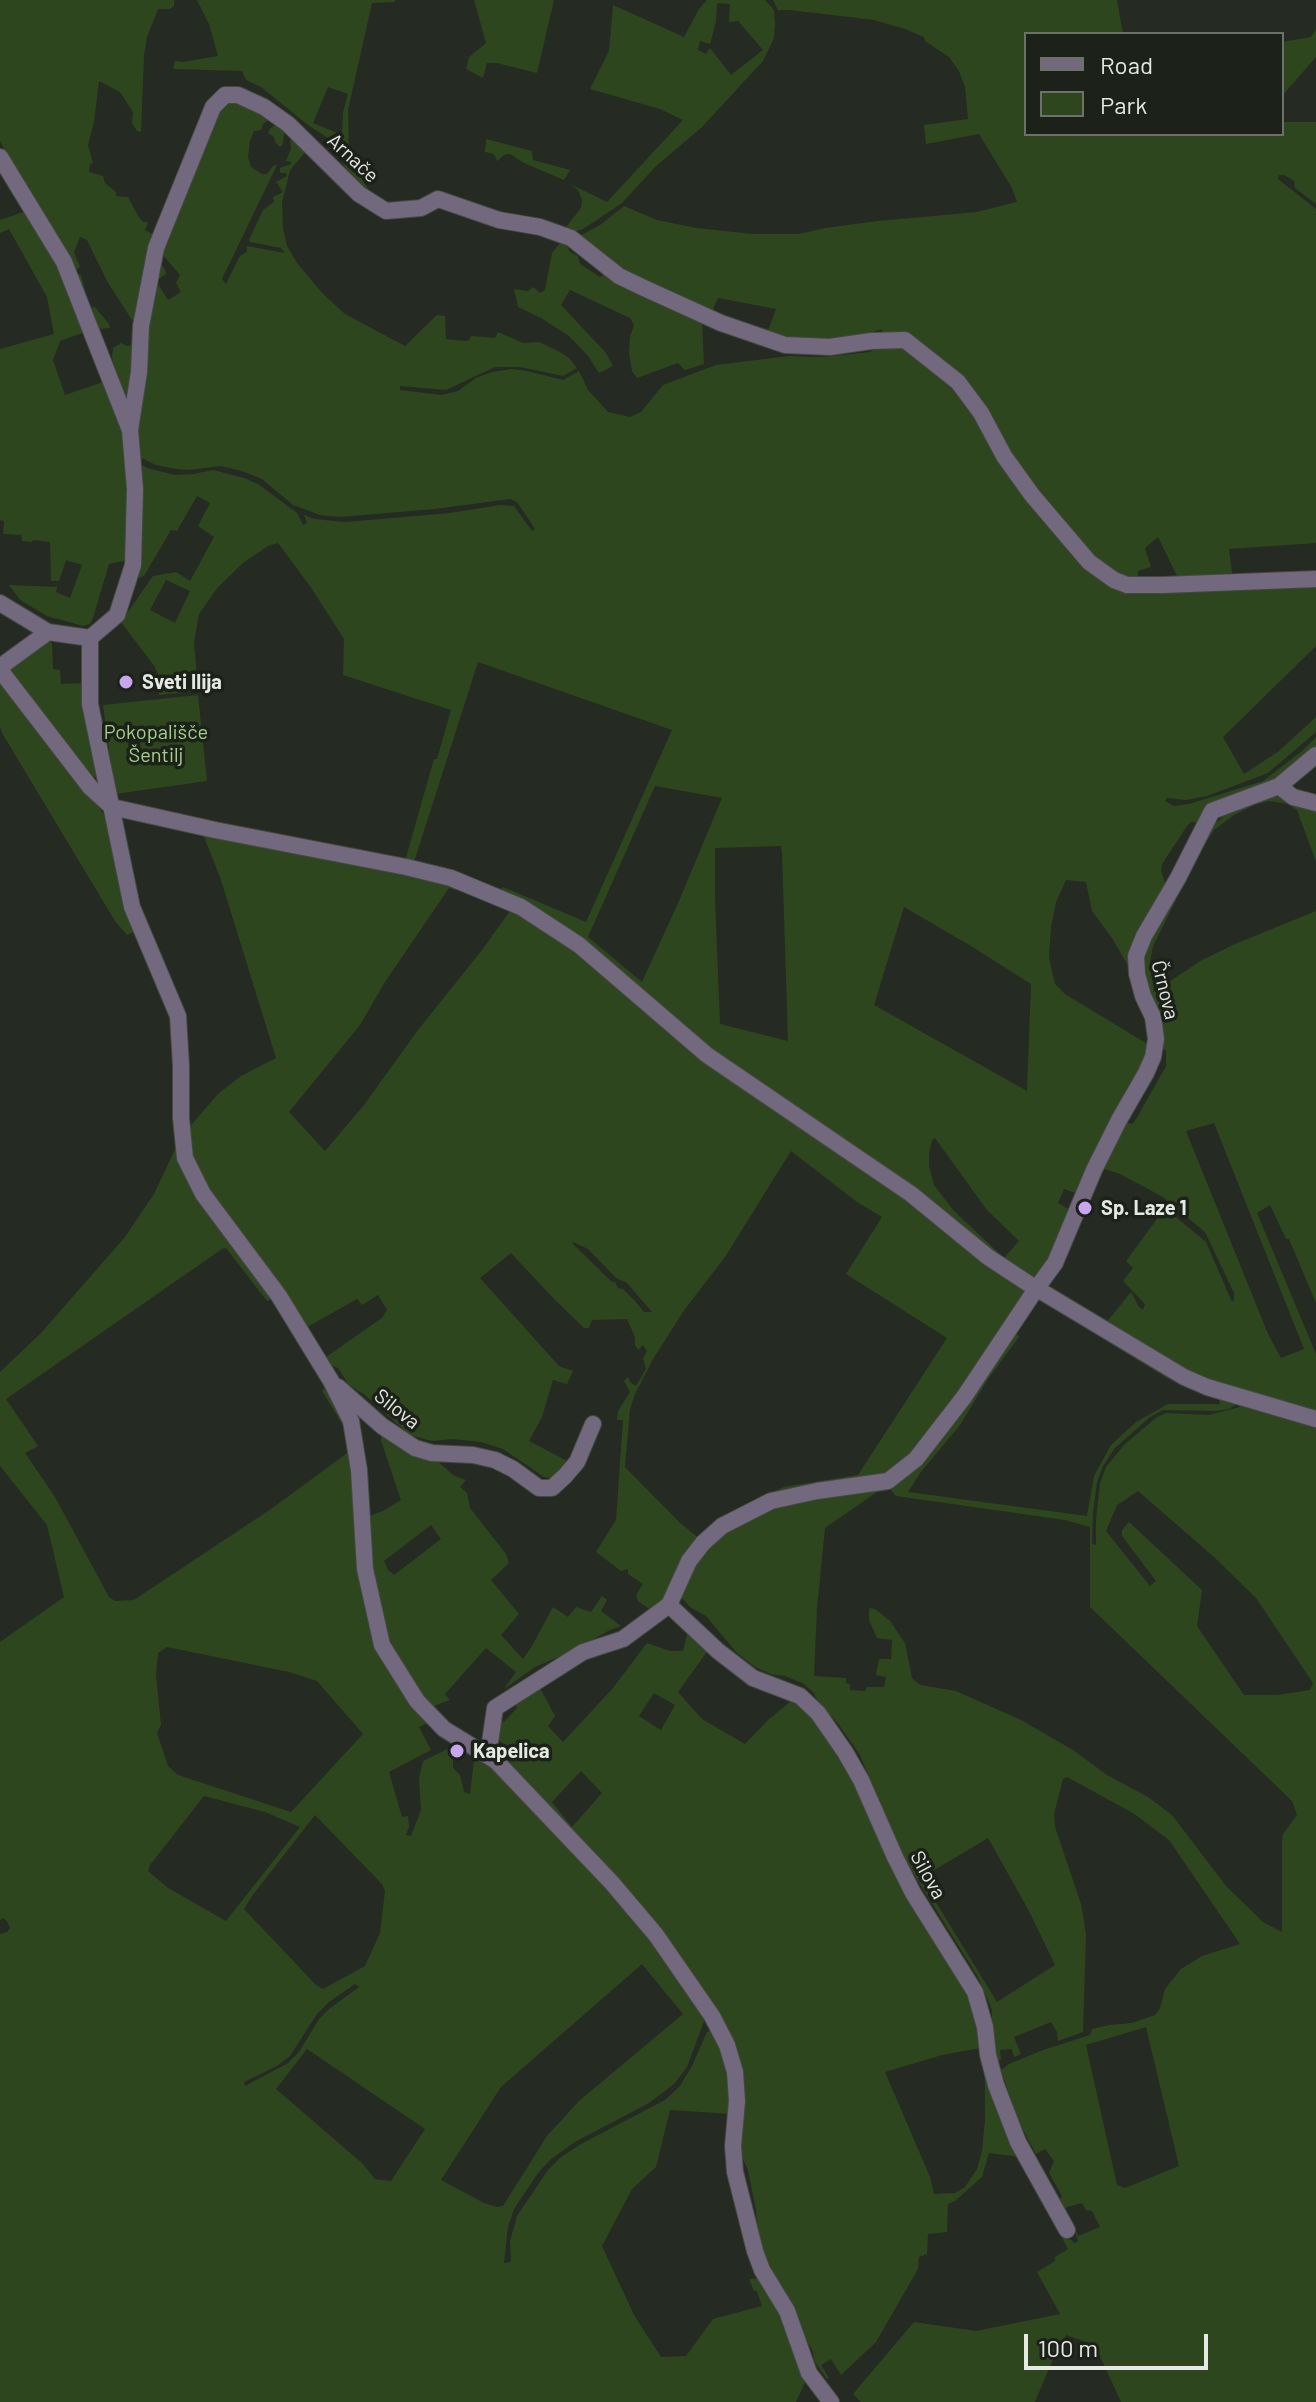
<!DOCTYPE html>
<html>
<head>
<meta charset="utf-8">
<style>
  body { margin:0 }
  #map { position:relative; width:1316px; height:2402px; overflow:hidden; background:#252b22; font-family:Barlow,sans-serif }
  canvas { display:block }
  .legend { position:absolute; left:1024px; top:32px; width:260px; height:104px; box-sizing:border-box; background:#1c2119; border:2px solid #6c716a; margin:0; padding:10px 14px; list-style:none; font-size:24px; color:#e5e8e3 }
  .legend li { display:flex; align-items:center; gap:16px; height:40px }
  .legend b { width:40px; border:2px solid #6c716a }
  .scale { position:absolute; left:1024px; top:2334px; width:184px; height:36px; box-sizing:border-box; border:4px solid #e5e8e3; border-top:0; padding-left:10px; font-size:24px; line-height:28px; white-space:nowrap; color:#e5e8e3; -webkit-text-stroke:6px #1c2119; paint-order:stroke }
</style>
</head>
<body>
<div id="map">
<canvas width="1316" height="2402"></canvas>
<ul class="legend">
<li><b style="height:10px;background:#73697e"></b>Road</li>
<li><b style="height:22px;background:#2e461e"></b>Park</li>
</ul>
<div class="scale">100 m</div>
</div>
<script>
const c = document.querySelector('canvas').getContext('2d');
c.lineJoin = 'round';
function paint(path, color) { c.fillStyle = color; c.fill(path, 'evenodd'); }
const poly = rows => new Path2D(rows.map(r => 'M' + r).join(''));
function stroke(path, color, width, dash) { c.strokeStyle = color; c.lineWidth = width; c.lineCap = dash ? 'butt' : 'round'; c.setLineDash(dash || []); c.stroke(path); }
function drawText(font, color, halo, rows, align = 'center') {
  c.font = font + ' Barlow,sans-serif'; c.lineWidth = 7; c.setLineDash([]); c.textBaseline = 'middle'; c.strokeStyle = halo; c.fillStyle = color; for (const [text, x, y, turn = 0] of rows) {
    c.save(); c.translate(x, y); c.rotate((+turn || 0) * Math.PI / 180); c.textAlign = isNaN(turn) ? turn : align; if (halo) c.strokeText(text, 0, 0); c.fillText(text, 0, 0); c.restore();
  }
}
paint(poly([
  [0,0,174,0,174,6,170,9,158,9,147,37,144,56,141,132,137,131,132,123,133,112,120,92,99,81,94,122,88,145,93,163,90,164,89,172,103,176,105,183,116,192,116,196,128,197,138,216,143,222,148,222,145,230,156,236,137,328,107,281,87,240,80,237,74,252,80,267,76,270,78,274,81,275,86,294,86,306,91,309,94,306,109,324,110,328,97,329,0,141],
  [197,0,395,0,395,2,372,3,348,110,349,152,359,175,371,193,348,172,328,138,308,125,261,87,246,80,242,71,173,69,175,61,183,62,218,56,209,24],
  [328,87,348,94,343,112,342,135,313,123],
  [474,0,554,0,537,73,497,63,487,63,483,78,466,69,469,57,486,43],
  [707,0,765,0,774,10,775,23,774,38,763,61,702,127,655,167,622,203,583,229,567,234,566,227,581,208,582,200,578,190,570,184,607,202,683,120,660,109,590,89,609,51,613,5,684,37,699,9],
  [717,3,730,4,729,22,738,21,763,50,731,75,710,48,706,54,698,50,700,41,710,44,716,21],
  [773,0,1117,0,1123,34,1026,34,1026,134,1282,134,1282,122,1316,122,1316,204,1295,188,1294,181,1284,175,1279,175,1278,179,1316,209,1316,543,1229,549,1232,573,1179,580,1158,537,1145,548,1151,567,1138,571,1138,582,1117,577,1095,564,1079,547,1013,465,1001,447,983,410,977,414,1005,464,1035,504,1087,563,1109,581,1124,588,1158,589,1316,581,1316,646,1223,737,1244,774,1279,751,1316,717,1316,732,1268,773,1207,796,1186,800,1167,798,1165,801,1174,806,1189,804,1263,781,1302,751,1316,737,1316,749,1288,773,1218,806,1201,823,1191,822,1187,826,1162,864,1161,871,1165,883,1169,882,1155,912,1138,938,1131,953,1130,969,1112,938,1092,911,1086,882,1066,880,1056,902,1051,927,1049,958,1055,984,1065,994,1149,1045,1144,1068,1093,1157,1078,1194,1064,1189,1058,1203,1070,1210,1063,1231,1046,1269,1040,1275,1033,1277,1021,1274,1003,1261,911,1186,757,1084,718,1055,594,950,553,920,501,889,503,887,586,922,672,730,478,662,414,862,405,861,434,759,437,759,451,710,343,675,344,639,310,586,278,543,268,546,243,563,218,587,199,614,194,642,198,691,159,695,158,674,155,667,121,622,153,576,176,572,190,581,214,537,198,526,210,503,197,496,177,531,171,530,144,576,139,578,136,574,139,509,137,462,147,468,175,475,193,474,213,470,244,478,258,484,297,513,303,525,307,523,304,515,314,519,346,522,450,513,500,505,514,506,532,531,535,529,517,502,510,499,434,509,340,517,320,515,293,505,262,479,242,471,221,466,188,470,176,469,156,465,137,456,135,442,142,359,141,354,143,325,155,263,161,264,165,269,166,274,156,281,168,300,181,292,176,283,180,275,157,248,214,111,222,104,237,101,247,105,269,119,263,124,261,130,254,131,250,141,248,157,251,167,262,174,267,174,273,166,277,165,222,279,226,284,240,256,247,252,247,246,285,253,281,248,250,242,249,240,263,210,274,202,273,197,283,192,276,182,287,176,286,173,280,173,280,168,291,164,291,162,286,161,291,149,290,136,284,133,283,144,280,147,275,142,274,137,268,133,270,129,277,123,308,149,290,170,282,203,283,228,287,246,297,263,323,294,345,314,405,346,437,315,445,316,446,339,465,341,469,340,471,336,495,338,498,332,523,343,539,342,560,352,569,358,577,368,563,376,520,367,495,367,446,390,400,386,400,390,442,395,458,391,476,378,492,372,512,369,527,371,563,380,579,371,588,390,608,412,630,417,641,412,663,385,716,365,789,356,822,357,871,352,874,342,883,331,881,329,848,342,789,340,767,333,776,309,718,298,710,316,654,289,628,279,576,238,600,225,624,206,657,220,696,228,753,234,799,234,825,228,878,221,977,212,1017,202,1012,188,979,134,926,144,924,125,968,119,965,87,959,71,949,57,925,41,924,37,905,29,874,20,790,10,778,10],
  [166,580,190,591,175,623,150,610],
  [655,786,722,798,679,901,642,982,588,937],
  [781,846,782,853,788,1041,720,1024,715,899,715,848],
  [904,907,971,946,1031,984,1027,1091,874,1005],
  [935,1138,987,1210,1019,1241,1004,1258,953,1210,934,1185,929,1166,929,1154,932,1140],
  [1316,29,1316,57,1282,96,1282,42,1311,37],
  [486,139,532,151,533,160,570,170,564,180,524,163,510,154,504,155,497,161,494,154,485,152],
  [29,210,54,249,88,331,60,341,53,360,65,395,106,381,128,442,128,560,109,564,93,618,90,624,83,626,47,616,20,600,9,585,57,587,56,592,70,598,82,565,66,560,59,581,51,581,50,542,34,540,31,542,22,541,21,535,3,534,4,521,0,520,0,349,54,334,47,297,9,229,0,233,0,220],
  [557,239,565,242,570,252,578,256,580,264,600,277,603,276,595,266,702,320,704,364,685,370,678,363,637,378,632,371,629,352,630,337,634,325,630,318,570,290,561,305,606,353,613,366,599,373,588,356,569,336,541,318,518,307,514,289,528,291,533,287,540,293,545,290,552,253,560,243],
  [121,343,127,346,136,344,130,411,118,387,112,357,113,348],
  [49,639,52,644,53,669,60,670,61,684,87,683,100,779,92,776,81,764,10,676,9,668],
  [0,684,97,804,109,823,134,932,127,935,115,921,2,733,0,727],
  [198,695,207,781,115,794,103,705],
  [1263,796,1280,797,1316,808,1316,862,1297,810,1288,804,1269,801,1254,805,1234,815,1214,830,1201,850,1153,946,1150,962,1154,992,1202,960,1235,944,1316,911,1316,1303,1289,1239,1286,1239,1270,1205,1257,1213,1316,1354,1316,1413,1235,1389,1189,1371,1106,1323,1131,1292,1139,1307,1143,1310,1145,1304,1123,1281,1133,1268,1126,1261,1165,1208,1206,1242,1232,1302,1234,1300,1234,1293,1205,1232,1163,1197,1120,1174,1099,1167,1123,1122,1132,1124,1135,1121,1166,1066,1166,1050,1160,1048,1147,994,1142,957,1205,833,1228,812],
  [1214,1123,1304,1349,1281,1358,1268,1334,1186,1131],
  [203,834,426,878,489,896,559,938,1025,1289,1022,1298,935,1432,885,1477,740,1512,665,1598,656,1606,648,1608,638,1601,636,1595,643,1584,628,1574,628,1569,621,1571,596,1552,616,1520,623,1420,617,1420,618,1411,630,1392,624,1381,628,1377,630,1382,636,1386,646,1369,643,1359,647,1351,643,1345,638,1350,635,1345,635,1337,627,1319,592,1320,589,1328,584,1328,555,1300,511,1253,480,1278,559,1366,573,1371,567,1384,553,1380,542,1417,529,1441,571,1463,554,1479,544,1477,503,1449,481,1442,453,1439,432,1441,410,1435,365,1395,349,1385,338,1368,320,1361,382,1318,387,1310,378,1295,362,1305,357,1299,302,1330,197,1179,186,1131,218,1094,241,1076,276,1058,221,880],
  [449,888,491,900,510,911,482,950,418,1030,364,1105,325,1151,289,1112,360,1025,385,982],
  [791,1151,857,1202,882,1217,846,1274,947,1338,858,1475,784,1487,726,1514,700,1539,679,1522,625,1467,630,1409,635,1394,653,1359,685,1309,725,1257],
  [573,1242,588,1249,616,1278,627,1283,652,1312,644,1312,635,1301,623,1289,618,1288,615,1282,612,1282,573,1244],
  [179,1141,273,1299,267,1301,226,1248,222,1249,6,1399,38,1446,25,1453,55,1497,109,1597,115,1601,134,1600,271,1509,346,1454,349,1448,344,1427,322,1391,328,1385,342,1409,351,1449,354,1508,378,1646,430,1722,419,1727,431,1750,389,1772,402,1817,408,1816,409,1827,406,1835,411,1836,421,1810,419,1778,423,1761,456,1745,460,1754,453,1759,453,1768,460,1775,464,1792,470,1794,475,1752,486,1758,617,1894,706,2016,687,2067,674,2084,649,2103,575,2142,551,2159,538,2173,514,2209,508,2227,504,2263,511,2262,510,2241,517,2216,548,2170,561,2157,581,2144,665,2100,680,2086,692,2066,707,2032,713,2030,730,2066,732,2114,670,2110,656,2167,632,2189,602,2246,634,2315,661,2357,686,2356,713,2319,762,2306,757,2291,754,2291,749,2279,758,2278,781,2308,807,2378,796,2402,0,2402,0,1934,7,1932,10,1928,7,1921,3,1918,0,1920,0,1642,64,1597,47,1525,0,1466,0,1372,41,1333,125,1237,154,1194],
  [167,1647,289,1672,317,1681,363,1734,291,1812,178,1775,168,1766,157,1733,161,1725,156,1675,158,1653],
  [204,1796,265,1812,300,1827,226,1921,168,1888,148,1871,150,1865],
  [315,1815,382,1884,385,1891,380,1933,365,1966,323,1989,316,1985,244,1909,252,1896],
  [642,1964,683,2014,579,2101,547,2136,503,2206,497,2207,484,2203,441,2180,501,2087],
  [355,1984,359,1987,329,2009,319,2019,299,2052,288,2063,245,2086,244,2082,277,2066,290,2056,317,2014,329,2002],
  [307,2049,425,2129,391,2181,375,2179,363,2164,276,2089],
  [1037,1295,1154,1366,1316,1426,1316,2402,1121,2402,1095,2345,1066,2335,1050,2366,1035,2402,861,2402,853,2394,914,2322,976,2331,1060,2314,1037,2272,1055,2261,1055,2257,1068,2249,1062,2238,1067,2237,1075,2243,1078,2241,1072,2223,1078,2236,1100,2227,1092,2211,1086,2210,1082,2203,1067,2207,1061,2212,1057,2204,1062,2196,1049,2173,1054,2161,1045,2149,1036,2154,1018,2120,1001,2070,1009,2064,1043,2050,1090,2035,1092,2029,1109,2025,1132,2023,1155,2015,1160,2008,1165,1989,1181,1969,1202,1956,1240,1944,1169,1840,1133,1813,1067,1777,1063,1779,1054,1814,1055,1827,1081,1904,1086,1934,1083,2032,1058,2041,1057,2032,1051,2022,1014,2037,1021,2054,1014,2057,1012,2049,1000,2050,1001,2060,997,2062,992,2045,992,2010,978,1977,902,1855,860,1755,839,1725,818,1701,813,1692,802,1683,785,1676,771,1674,755,1667,737,1653,706,1616,690,1607,682,1598,674,1596,715,1535,764,1507,885,1487,885,1491,877,1492,825,1528,817,1608,814,1676,846,1678,846,1683,850,1684,850,1690,865,1691,867,1687,884,1687,886,1677,876,1675,879,1659,891,1659,892,1640,877,1638,869,1620,869,1608,875,1609,890,1621,905,1643,912,1678,920,1685,956,1691,1021,1720,1073,1750,1107,1775,1148,1797,1172,1815,1226,1886,1263,1922,1282,1932,1282,1841,1283,1834,1297,1815,1292,1801,1090,1607,1090,1527,1065,1520,896,1496,891,1490],
  [1040,1300,1167,1378,1219,1400,1220,1404,1168,1404,1136,1422,1111,1445,1094,1476,1087,1516,908,1492,920,1473,960,1425,988,1379,1019,1337,1013,1329,1027,1311],
  [1237,1404,1240,1407,1209,1415,1167,1413,1157,1417,1125,1444,1106,1467,1100,1483,1096,1520,1096,1545,1092,1544,1093,1512,1097,1482,1103,1466,1115,1448,1150,1417,1163,1410,1216,1411,1229,1409],
  [1138,1491,1214,1557,1256,1598,1313,1683,1310,1690,1277,1695,1244,1695,1197,1626,1202,1590,1129,1522,1122,1530,1122,1536,1156,1581,1150,1586,1106,1531,1117,1505],
  [988,1838,1029,1911,1055,1965,997,2002,921,1878],
  [1146,2027,1179,2166,1125,2188,1117,2185,1086,2045],
  [382,1430,434,1458,453,1475,466,1480,460,1487,467,1493,470,1508,506,1554,509,1563,491,1580,519,1614,501,1635,523,1659,532,1646,553,1607,568,1617,576,1607,591,1612,602,1596,607,1600,601,1611,621,1626,610,1630,570,1652,535,1667,504,1689,516,1672,486,1648,445,1694,450,1700,434,1706,424,1706,390,1655,364,1537,367,1517,383,1511,401,1500,381,1440],
  [431,1525,441,1539,394,1575,388,1570,384,1561],
  [689,1627,709,1649,678,1692,702,1719,745,1744,768,1720,796,1697,826,1729,970,1990,1020,2157,989,2153,982,2177,955,2201,948,2204,947,2232,928,2234,927,2254,919,2257,918,2269,876,2342,841,2375,831,2359,821,2365,829,2378,827,2379,815,2362,812,2349,801,2333,768,2269,758,2238,756,2210,748,2170,737,2147,739,2103,709,2004,507,1766,515,1754,495,1737,500,1719,504,1722,517,1708,513,1700,539,1686,555,1716,548,1726,563,1742,613,1688,647,1643,670,1651,683,1651],
  [654,1693,675,1705,661,1730,639,1716],
  [581,1771,602,1793,572,1827,552,1802],
  [980,2048,985,2082,985,2120,982,2151,977,2169,965,2187,955,2193,934,2194,930,2177,885,2072,942,2055]
]), '#2e461e');
const minor = poly([
  [0,157,64,262,130,430,135,489,133,565,117,615,90,638,48,632],
  [130,430,139,372,141,326,156,248,213,107,225,95,238,95,264,107,288,124,359,194,386,211,421,208,438,199,499,220,540,227,571,238,619,276,644,288,721,323,785,345,830,347,871,341,905,340,958,382,981,413,1004,456,1032,495,1089,562,1114,580,1127,585,1163,585,1316,579],
  [0,603,48,632,0,667],
  [90,638,90,704,132,907,178,1016,181,1066,181,1118,185,1158,203,1194,279,1296,331,1381,351,1421,359,1470,365,1569,382,1645,417,1701,444,1729,496,1761,612,1883,656,1935,712,2016,727,2045,735,2072,737,2101,733,2146,735,2172,755,2251,762,2270,787,2311,809,2373,831,2402],
  [0,670,90,787,112,807,215,830,406,867,451,878,521,907,579,945,707,1055,911,1194,988,1257,1029,1284,1184,1377,1207,1387,1316,1419],
  [1279,786,1293,797,1316,803],
  [338,1387,382,1426,415,1448,432,1453,473,1455,495,1460,513,1469,539,1488,552,1488,565,1476,577,1462,593,1424],
  [669,1605,718,1651,753,1678,800,1696,818,1713,845,1752,861,1780,895,1857,913,1893,975,1992,985,2027,988,2055,996,2085,1018,2142,1067,2230],
  [488,1756,495,1708,583,1652,623,1639,669,1605,689,1561,703,1543,722,1526,771,1501,817,1491,888,1481,916,1459,964,1397,1036,1289,1055,1263,1094,1170,1119,1120,1146,1073,1153,1057,1156,1039,1153,1017,1143,996,1137,974,1136,956,1144,936,1178,878,1212,811,1279,786,1316,755]
]);
stroke(minor, '#444941', 18);
stroke(minor, '#73697e', 16);
for (const [x, y, r, color] of [
  [126,682,8,"#c9a5ee"],
  [1085,1208,8,"#c9a5ee"],
  [457,1751,8,"#c9a5ee"]
]) { const dot = new Path2D(); dot.arc(x, y, r, 0, 2 * Math.PI); c.fillStyle = color; c.fill(dot); stroke(dot, '#1c2119', 3); }
drawText('20px', '#e5e8e3', '#1c2119', [
  ["Arnače",353,158,43],
  ["Črnova",1165,990,76],
  ["Silova",397,1409,38],
  ["Silova",928,1875,61]
]);
drawText('bold 20px', '#e5e8e3', '#1c2119', [
  ["Sveti Ilija",142,682],
  ["Sp. Laze 1",1101,1208],
  ["Kapelica",473,1751]
], 'left');
drawText('20px', '#a4d189', '#1c2119', [
  ["Pokopališče",156,732],
  ["Šentilj",156,755]
]);
</script>
</body>
</html>
